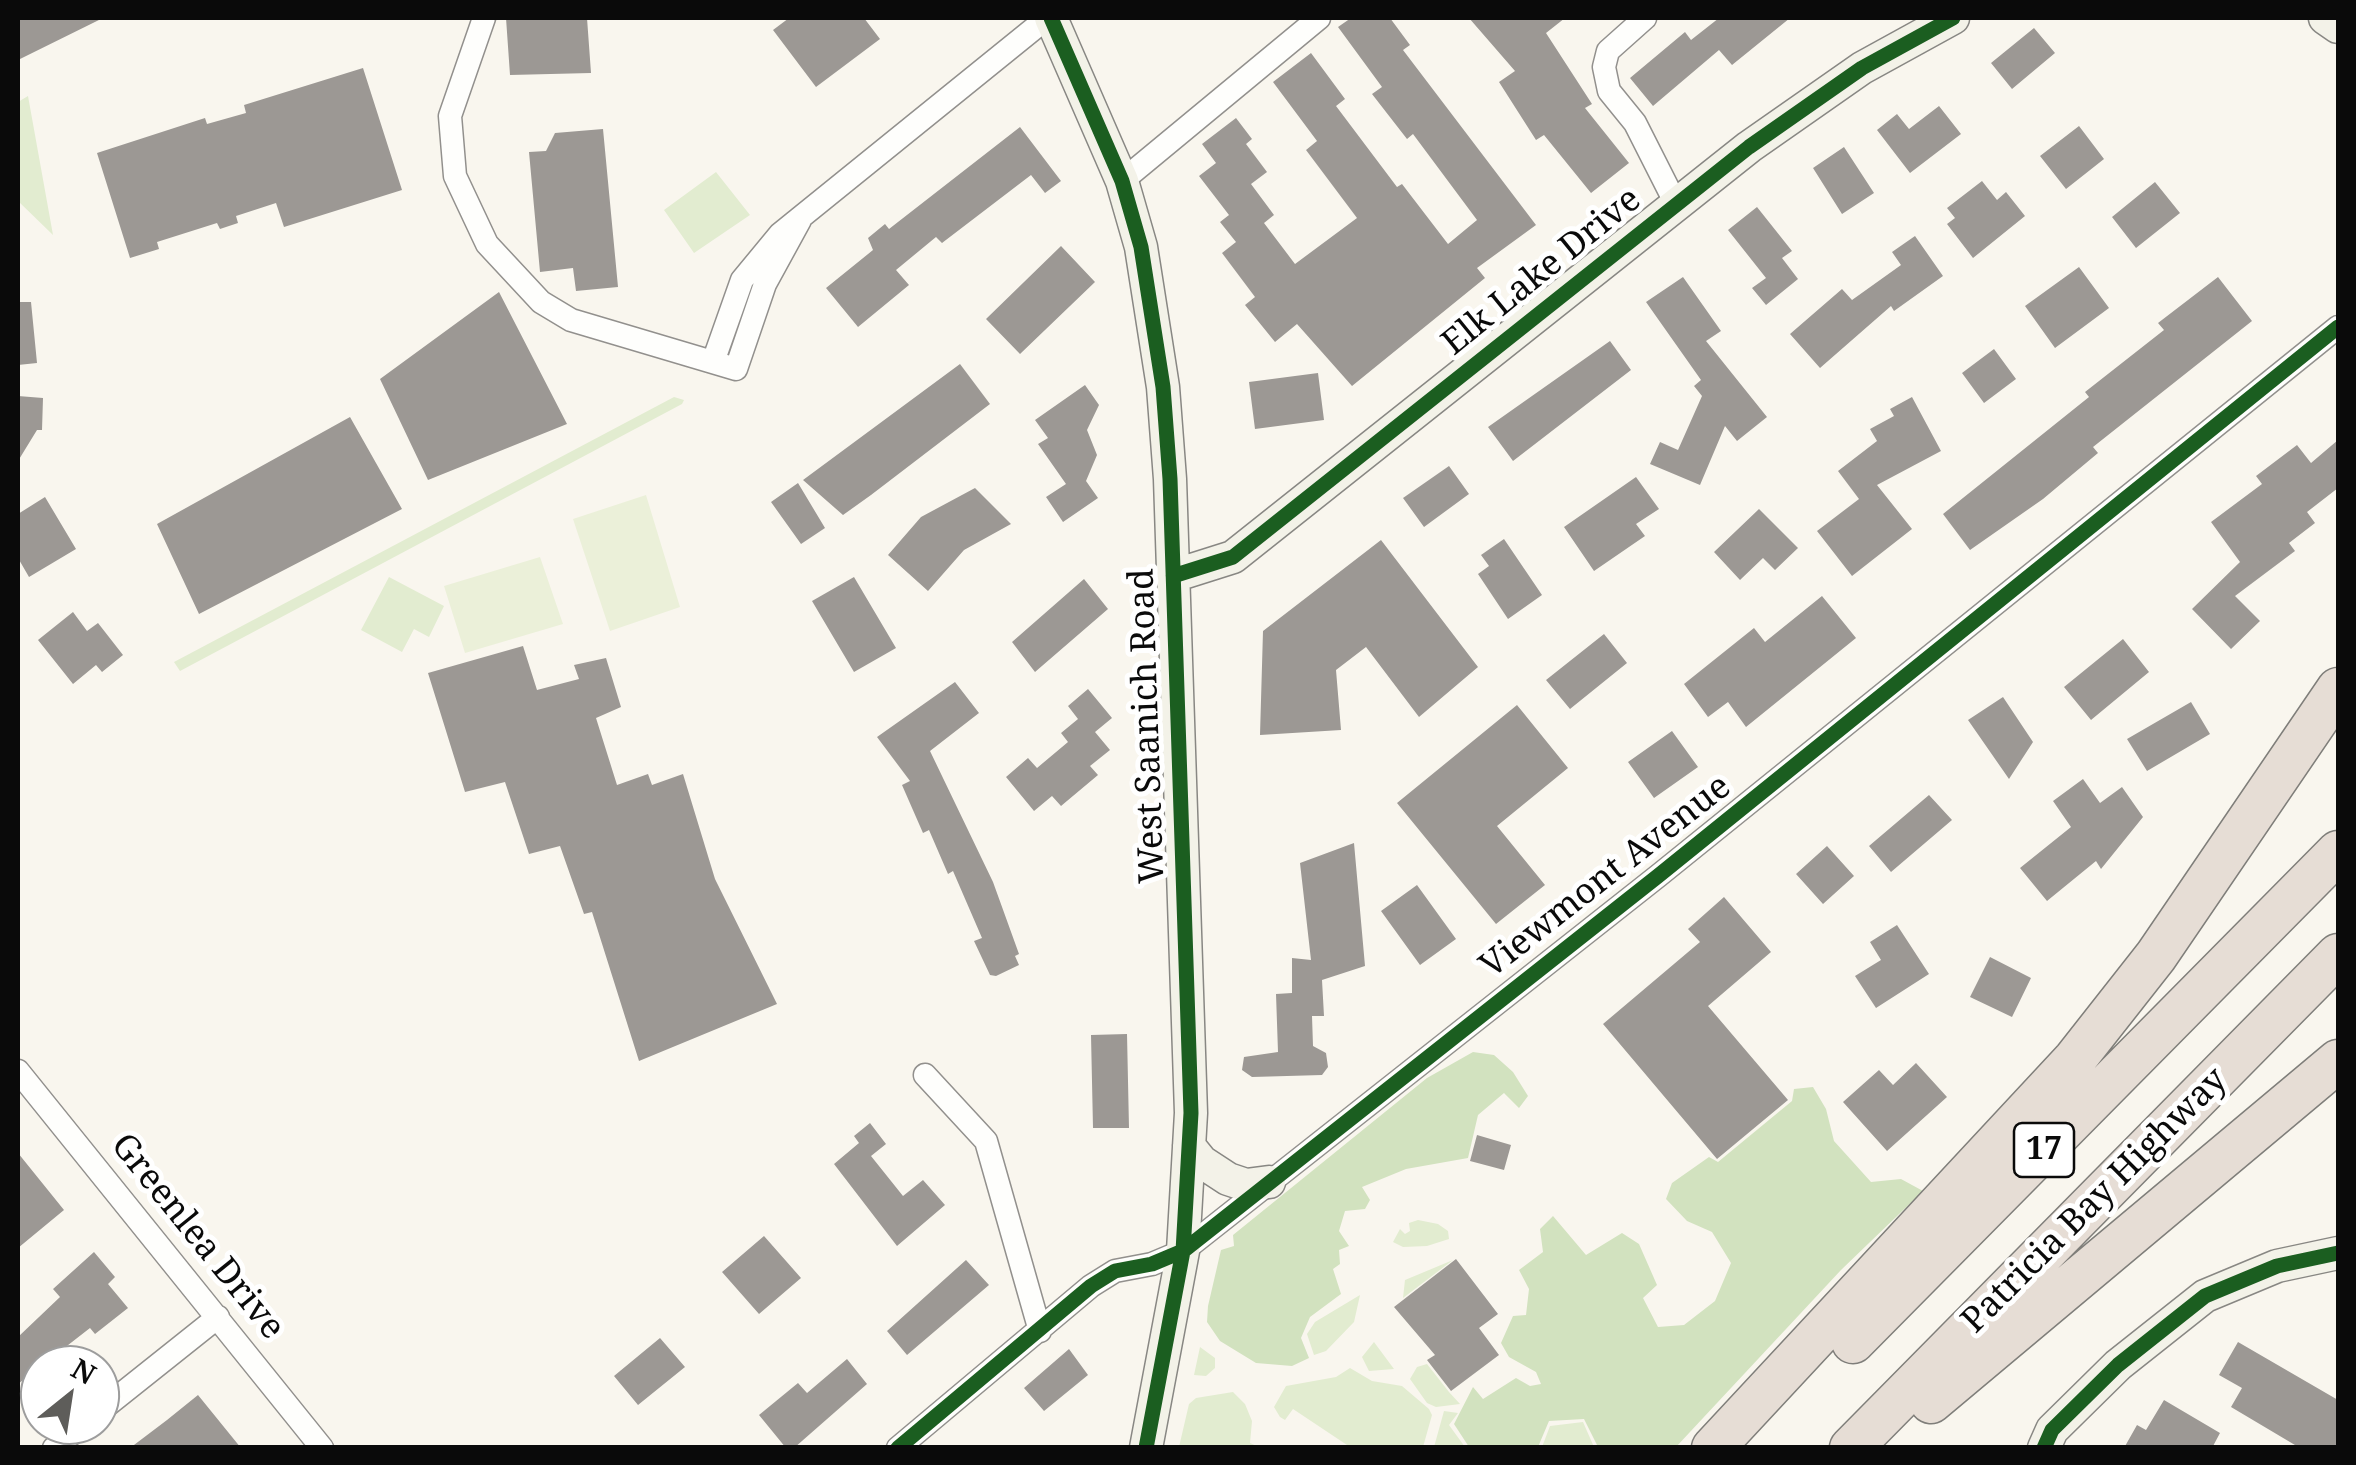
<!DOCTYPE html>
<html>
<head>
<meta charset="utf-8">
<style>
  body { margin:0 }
  #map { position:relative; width:2356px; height:1465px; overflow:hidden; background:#f9f6ee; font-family:"Noto Serif",serif }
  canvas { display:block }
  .frame { position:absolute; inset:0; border:20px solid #0a0a0a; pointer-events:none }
  .north { position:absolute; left:20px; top:1345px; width:100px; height:100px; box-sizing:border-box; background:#fff; border:2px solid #9d9d9d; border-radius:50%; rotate:30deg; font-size:28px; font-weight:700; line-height:40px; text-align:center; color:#0a0a0a }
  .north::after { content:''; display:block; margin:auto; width:35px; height:45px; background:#5e5d5a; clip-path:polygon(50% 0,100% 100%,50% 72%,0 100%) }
</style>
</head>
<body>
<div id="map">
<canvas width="2356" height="1465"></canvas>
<div class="frame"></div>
<div class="north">N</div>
</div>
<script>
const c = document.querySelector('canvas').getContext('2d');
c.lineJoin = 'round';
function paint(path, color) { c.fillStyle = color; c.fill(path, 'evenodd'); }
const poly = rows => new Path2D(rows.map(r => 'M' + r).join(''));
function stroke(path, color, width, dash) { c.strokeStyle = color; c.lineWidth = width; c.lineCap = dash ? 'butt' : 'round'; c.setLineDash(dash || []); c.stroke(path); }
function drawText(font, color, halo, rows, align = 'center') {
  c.font = font + ' "Noto Serif",serif'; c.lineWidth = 10; c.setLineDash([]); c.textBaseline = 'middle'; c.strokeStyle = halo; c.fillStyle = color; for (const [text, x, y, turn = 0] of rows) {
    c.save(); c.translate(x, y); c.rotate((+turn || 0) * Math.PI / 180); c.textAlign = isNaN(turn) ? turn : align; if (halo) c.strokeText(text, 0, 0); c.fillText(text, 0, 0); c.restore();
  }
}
paint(poly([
  [28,96,53,235,18,201,18,102],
  [716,172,750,215,694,253,664,210],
  [674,397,684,400,682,404,180,671,174,662],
  [389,577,444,606,429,637,414,629,402,652,361,630],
  [1418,1220,1438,1224,1448,1231,1449,1239,1427,1246,1403,1247,1393,1242,1400,1229,1405,1234,1410,1231,1409,1223],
  [1453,1260,1403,1298,1405,1280],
  [1360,1295,1354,1322,1326,1351,1314,1355,1307,1334,1315,1322],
  [1374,1342,1394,1369,1369,1371,1362,1357],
  [1200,1347,1215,1358,1215,1368,1206,1376,1194,1375],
  [1427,1364,1449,1392,1460,1404,1436,1407,1427,1403,1410,1379,1417,1367],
  [1350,1368,1372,1381,1402,1386,1429,1409,1432,1415,1423,1447,1350,1447,1293,1409,1285,1420,1280,1417,1274,1407,1286,1386,1336,1377],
  [1233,1392,1245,1404,1252,1421,1250,1443,1259,1447,1179,1447,1189,1404,1196,1398],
  [1444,1411,1458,1413,1449,1425,1465,1447,1434,1447],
  [1583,1422,1594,1447,1542,1447,1550,1426]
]), '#e2ecd0');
paint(poly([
  [1473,1052,1494,1055,1513,1072,1528,1096,1519,1108,1504,1093,1478,1115,1468,1158,1406,1169,1362,1187,1370,1200,1365,1209,1345,1211,1339,1231,1349,1246,1339,1250,1340,1264,1333,1269,1341,1294,1310,1317,1301,1338,1309,1358,1292,1366,1256,1363,1220,1341,1207,1322,1208,1306,1221,1250,1234,1246,1233,1235,1427,1078],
  [1813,1087,1826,1109,1834,1141,1871,1182,1901,1179,1923,1191,1841,1270,1676,1447,1598,1447,1584,1419,1549,1421,1538,1447,1469,1447,1454,1424,1473,1387,1483,1399,1516,1378,1530,1386,1541,1384,1536,1372,1509,1357,1501,1343,1513,1316,1526,1315,1529,1289,1519,1270,1543,1252,1540,1229,1553,1216,1586,1255,1622,1233,1639,1244,1657,1285,1643,1298,1658,1327,1684,1325,1715,1301,1731,1263,1712,1232,1687,1221,1666,1199,1672,1183,1709,1157,1718,1162,1792,1101,1794,1089]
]), '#d2e2bf');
paint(poly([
  [646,495,680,607,610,631,573,519],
  [540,557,563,624,465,653,444,586]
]), '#ebf0d9');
paint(poly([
  [18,18,103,18,18,60],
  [506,18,587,18,591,73,510,75],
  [789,18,864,18,880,39,816,87,773,30],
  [1351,18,1390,18,1410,45,1403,50,1536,225,1477,268,1485,278,1352,386,1297,324,1275,342,1245,305,1255,297,1222,253,1236,242,1220,222,1229,215,1199,176,1216,163,1202,144,1236,118,1252,139,1246,144,1267,172,1251,184,1274,215,1264,223,1295,264,1357,218,1306,150,1317,141,1273,82,1311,53,1345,99,1336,106,1397,187,1402,184,1448,244,1477,220,1413,134,1407,139,1372,94,1382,87,1338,27],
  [1469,18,1565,18,1546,33,1592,104,1585,108,1629,163,1591,193,1544,135,1536,140,1499,82,1515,71],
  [1719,18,1790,18,1732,65,1719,50,1653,106,1630,78,1685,32,1691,40],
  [2034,28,2055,53,2012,89,1991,63],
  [363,68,402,190,284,227,276,203,236,216,238,223,220,229,217,223,157,242,159,249,130,258,97,153,205,118,207,124,246,113,244,105],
  [1939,106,1961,134,1910,173,1877,130,1897,114,1909,129],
  [2079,126,2104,159,2066,189,2040,156],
  [1020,127,1061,181,1045,193,1031,175,942,243,936,237,896,270,909,285,858,327,826,288,873,250,868,238,885,224,889,229],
  [603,129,618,287,576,291,573,268,540,272,529,152,546,151,555,133],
  [1844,147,1874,193,1842,214,1813,168],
  [1982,181,1997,200,2006,192,2025,216,1973,258,1947,224,1955,218,1947,208],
  [2155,182,2180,213,2136,248,2112,217],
  [1757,207,1792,251,1782,258,1798,279,1766,305,1752,288,1766,278,1728,230],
  [1915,236,1943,276,1894,311,1891,306,1820,368,1790,334,1842,289,1852,300,1901,265,1892,252],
  [1061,246,1095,282,1020,354,986,319],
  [2079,267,2109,308,2055,348,2025,306],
  [1683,277,1721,331,1706,341,1767,417,1737,441,1725,426,1700,485,1650,464,1660,442,1678,450,1702,396,1694,386,1701,380,1646,302],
  [2218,277,2252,321,2093,447,2098,453,2043,499,1970,550,1943,514,2089,397,2085,392,2164,330,2158,323],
  [499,292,567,424,428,480,380,379],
  [18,302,31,302,37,363,18,365],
  [1610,341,1631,370,1513,461,1488,427],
  [1994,349,2016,379,1984,403,1962,373],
  [960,364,990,404,871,495,843,515,803,480],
  [1318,373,1324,420,1255,429,1249,382],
  [1085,385,1099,405,1087,430,1097,455,1086,481,1098,498,1063,522,1046,497,1066,484,1038,444,1048,438,1035,420],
  [18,396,43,398,42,430,37,430,18,461],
  [1912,397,1941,451,1877,485,1912,529,1852,576,1817,531,1859,499,1838,471,1877,441,1870,429,1894,416,1890,409],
  [350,417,402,509,199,614,157,524],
  [2338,440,2338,488,2307,512,2315,523,2289,543,2295,551,2235,596,2260,621,2231,649,2192,609,2240,562,2211,522,2262,484,2256,476,2297,445,2311,463],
  [1449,466,1469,494,1424,527,1403,498],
  [1636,477,1659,509,1636,524,1645,536,1594,571,1564,527],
  [798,483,825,528,801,544,771,502],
  [975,488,1011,524,964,550,928,591,888,555,921,517],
  [45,497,76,549,29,577,18,558,18,514],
  [1759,509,1798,548,1775,570,1763,558,1740,580,1714,552],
  [1504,539,1542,595,1508,619,1478,574,1489,566,1481,555],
  [1381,540,1478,667,1419,717,1366,647,1336,670,1341,730,1260,735,1263,631],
  [854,577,896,648,854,672,812,601],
  [1084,579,1108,609,1035,672,1012,642],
  [1822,596,1856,638,1746,727,1728,702,1708,717,1684,684,1754,628,1765,642],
  [73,612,87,631,98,623,123,655,102,672,96,665,73,684,38,640],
  [1604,634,1627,663,1570,709,1546,680],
  [2123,639,2149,672,2091,720,2064,687],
  [523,646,537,690,579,679,574,665,606,658,621,707,596,718,617,785,648,774,652,785,683,774,715,879,777,1004,639,1061,592,912,584,914,560,846,529,854,505,782,465,792,428,673],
  [955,682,979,713,930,751,993,882,1019,954,1015,956,1019,965,996,976,990,975,974,941,982,938,953,871,948,874,929,830,923,833,902,785,910,781,877,737],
  [1088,689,1112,718,1095,732,1110,750,1090,766,1098,775,1061,806,1052,796,1034,811,1006,777,1028,758,1037,768,1068,742,1061,733,1078,719,1068,706],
  [2003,697,2033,742,2009,779,1968,720],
  [2191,702,2210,734,2147,771,2127,739],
  [1517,705,1568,768,1497,826,1545,885,1496,924,1397,803],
  [1672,731,1698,767,1654,798,1628,762],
  [2083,779,2100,803,2122,787,2143,817,2101,869,2096,861,2047,901,2020,868,2071,827,2053,801],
  [1929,795,1952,820,1891,872,1869,846],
  [1354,843,1365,966,1322,980,1324,1016,1312,1016,1313,1046,1326,1053,1328,1067,1322,1075,1252,1077,1242,1070,1244,1057,1278,1052,1276,994,1292,993,1292,958,1311,960,1300,863],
  [1827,846,1854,876,1823,904,1796,874],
  [1417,885,1456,939,1420,965,1381,911],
  [1724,897,1771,952,1708,1006,1788,1100,1717,1159,1603,1024,1700,942,1688,929],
  [1897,925,1929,974,1876,1008,1855,976,1881,960,1870,942],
  [1990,957,2031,978,2012,1017,1970,997],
  [1127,1034,1129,1128,1093,1128,1091,1035],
  [1916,1063,1947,1097,1887,1151,1843,1102,1879,1070,1893,1085],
  [870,1123,886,1144,871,1156,903,1196,923,1180,945,1205,897,1246,834,1164,859,1143,854,1136],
  [1477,1135,1511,1145,1504,1170,1470,1161],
  [18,1153,64,1210,18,1248],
  [764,1236,801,1278,759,1314,722,1272],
  [94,1252,115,1277,108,1284,128,1308,95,1334,90,1328,18,1384,18,1337,60,1297,53,1289],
  [1456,1259,1498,1314,1479,1328,1499,1355,1451,1391,1427,1360,1435,1355,1394,1307],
  [966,1260,989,1285,907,1355,887,1331],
  [660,1338,685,1367,638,1405,614,1376],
  [2238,1342,2338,1400,2338,1448,2300,1448,2231,1407,2242,1388,2219,1375],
  [1069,1349,1088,1375,1044,1411,1024,1388],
  [847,1359,867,1384,794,1448,786,1448,759,1415,798,1383,807,1393],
  [198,1395,241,1448,130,1448,167,1420],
  [2164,1400,2220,1433,2212,1448,2124,1448,2137,1425,2146,1430]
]), '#9c9894');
const street = poly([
  [484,18,450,116,455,176,487,244,541,302,571,320,736,369,765,284,800,220],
  [1645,18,1608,51,1604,67,1609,91,1635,123,1676,204],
  [1122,181,1319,18],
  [713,362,742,280,780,234,1047,18],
  [18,1071,322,1448],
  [925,1075,986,1141,1040,1331],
  [100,1411,218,1317],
  [54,1448,83,1425],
  [898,1448,1091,1286,1115,1271,1152,1264,1183,1251,1658,876,2338,327]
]);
const secondary = poly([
  [1051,18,1122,181,1141,247,1163,387,1170,479,1191,1113,1183,1251,1146,1448],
  [2325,18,2338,27],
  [1173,576,1233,557,1749,147,1862,68,1953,18],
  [1189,1146,1202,1162,1228,1179,1246,1185,1269,1182],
  [2044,1448,2052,1430,2118,1365,2205,1296,2277,1266,2338,1253]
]);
const highway = poly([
  [1853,1342,2338,852],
  [1931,1402,2338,1061],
  [1713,1448,2075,1059,2156,956,2338,689],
  [1851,1448,2338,955]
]);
stroke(street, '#92908d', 25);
stroke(secondary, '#888783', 35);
stroke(highway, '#7f7e7a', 45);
stroke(street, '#fefefc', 22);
stroke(secondary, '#f3f2e8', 32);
stroke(highway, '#e6ddd5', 42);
stroke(poly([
  [1051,18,1122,181,1141,247,1163,387,1170,479,1191,1113,1183,1251,1146,1448],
  [1173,576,1233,557,1749,147,1862,68,1953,18],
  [898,1448,1091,1286,1115,1271,1152,1264,1183,1251,1658,876,2338,327],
  [2044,1448,2052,1430,2118,1365,2205,1296,2277,1266,2338,1253]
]), '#1b5e20', 15);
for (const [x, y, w] of [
  [2044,1150,60]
]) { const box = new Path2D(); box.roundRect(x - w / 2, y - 27, w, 54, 8); c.fillStyle = '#fff'; c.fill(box); stroke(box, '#0a0a0a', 2.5); }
drawText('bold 32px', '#0a0a0a', null, [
  ["17",2044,1150]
]);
drawText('35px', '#0a0a0a', '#fff', [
  ["Elk Lake Drive",1542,272,-39],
  ["West Saanich Road",1148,726,-92],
  ["Viewmont Avenue",1606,877,-38],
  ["Patricia Bay Highway",2095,1201,-45],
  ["Greenlea Drive",197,1237,51]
]);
</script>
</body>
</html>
